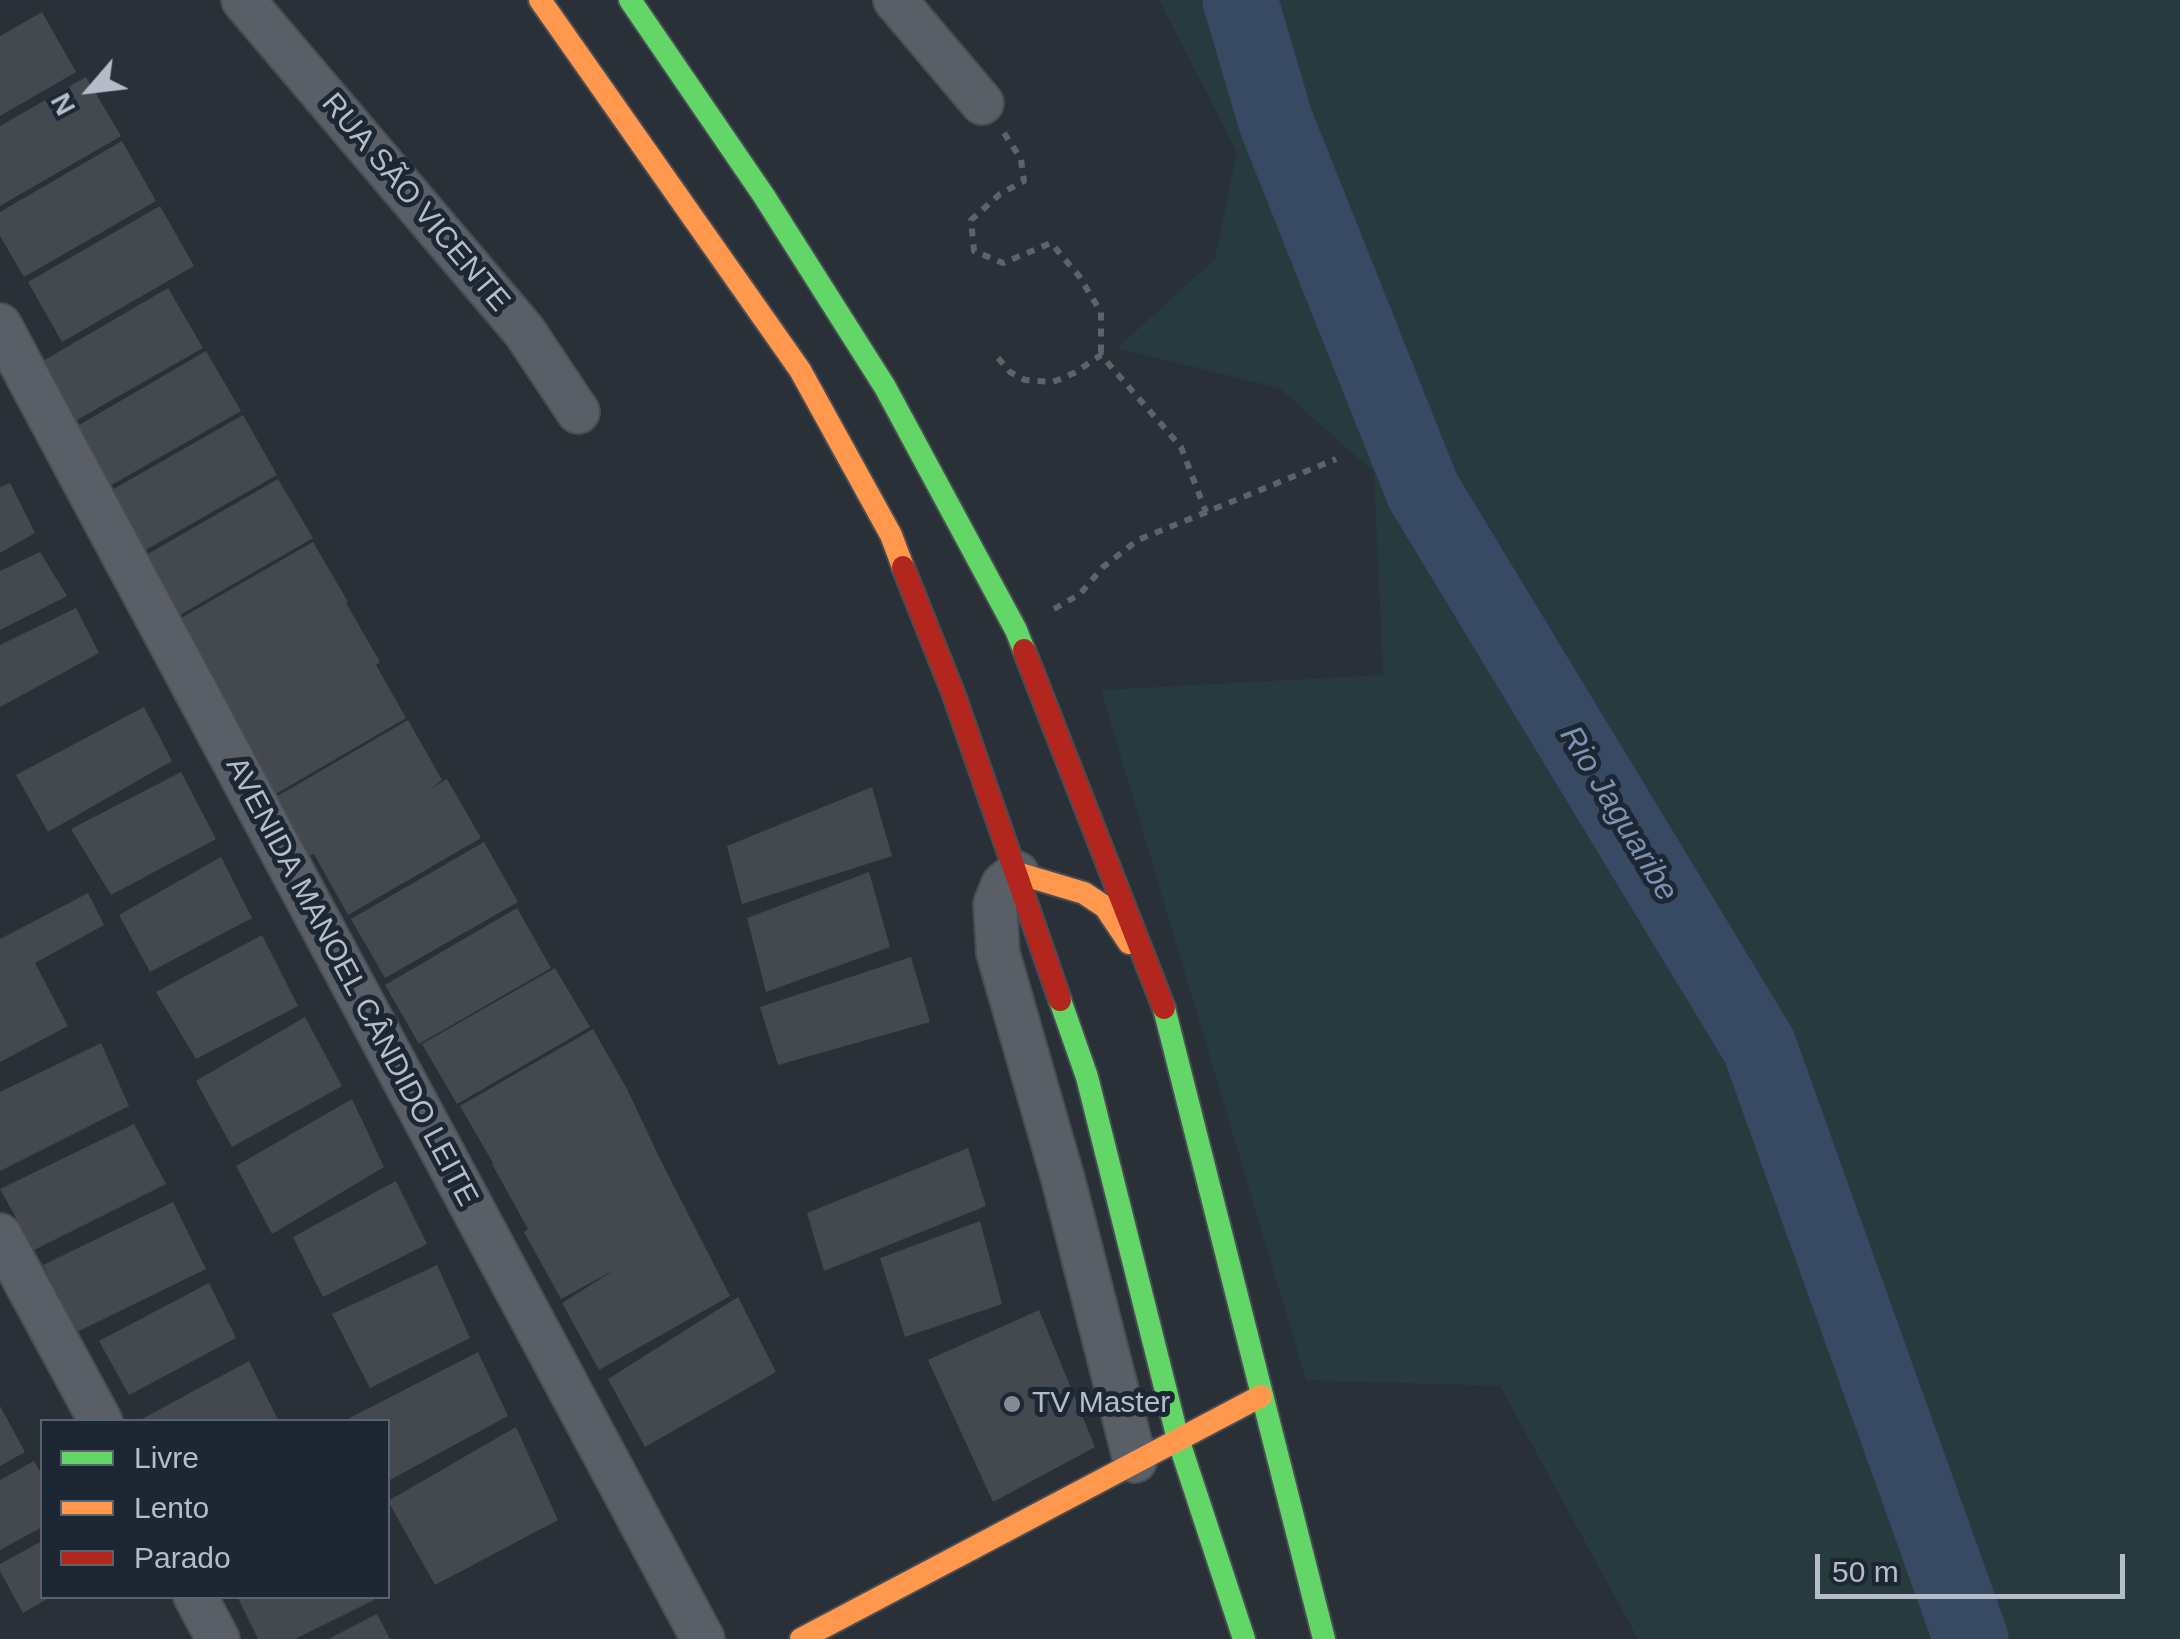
<!DOCTYPE html>
<html>
<head>
<meta charset="utf-8">
<style>
  body { margin:0 }
  #map { position:relative; width:2180px; height:1639px; overflow:hidden; background:#2a3038; font-family:Arial,sans-serif }
  canvas { display:block }
  .legend { position:absolute; left:40px; top:1419px; width:350px; height:180px; box-sizing:border-box; background:#1d2633; border:2px solid #59626f; margin:0; padding:12px 18px; list-style:none; font-size:30px; color:#b4bcc9 }
  .legend li { display:flex; align-items:center; gap:20px; height:50px }
  .legend b { width:50px; border:2px solid #59626f }
  .north { position:absolute; left:40px; top:40px; width:100px; height:100px; -webkit-text-stroke:8px #1d2633; paint-order:stroke; rotate:242deg; font-size:28px; font-weight:700; line-height:40px; text-align:center; color:#b4bcc9 }
  .north::after { content:''; display:block; margin:auto; width:35px; height:45px; background:#b4bcc9; clip-path:polygon(50% 0,100% 100%,50% 72%,0 100%) }
  .scale { position:absolute; left:1815px; top:1554px; width:310px; height:45px; box-sizing:border-box; border:5px solid #b4bcc9; border-top:0; padding-left:12px; font-size:30px; line-height:35px; white-space:nowrap; color:#b4bcc9; -webkit-text-stroke:8px #1d2633; paint-order:stroke }
</style>
</head>
<body>
<div id="map">
<canvas width="2180" height="1639"></canvas>
<ul class="legend">
<li><b style="height:12px;background:#63d668"></b>Livre</li>
<li><b style="height:12px;background:#ff974d"></b>Lento</li>
<li><b style="height:12px;background:#b3261e"></b>Parado</li>
</ul>
<div class="north">N</div>
<div class="scale">50 m</div>
</div>
<script>
const c = document.querySelector('canvas').getContext('2d');
c.lineJoin = 'round';
function paint(path, color) { c.fillStyle = color; c.fill(path, 'evenodd'); }
const poly = rows => new Path2D(rows.map(r => 'M' + r).join(''));
function stroke(path, color, width, dash) { c.strokeStyle = color; c.lineWidth = width; c.lineCap = dash ? 'butt' : 'round'; c.setLineDash(dash || []); c.stroke(path); }
function drawText(font, color, halo, rows, align = 'center') {
  c.font = font + ' Arial,sans-serif'; c.lineWidth = 10; c.setLineDash([]); c.textBaseline = 'middle'; c.strokeStyle = halo; c.fillStyle = color; for (const [text, x, y, turn = 0] of rows) {
    c.save(); c.translate(x, y); c.rotate((+turn || 0) * Math.PI / 180); c.textAlign = isNaN(turn) ? turn : align; if (halo) c.strokeText(text, 0, 0); c.fillText(text, 0, 0); c.restore();
  }
}
paint(poly([
  [1159,0,2180,0,2180,1639,1638,1639,1500,1386,1306,1380,1101,690,1383,675,1374,472,1279,388,1117,348,1215,259,1237,152]
]), '#273a3e');
stroke(poly([
  [1240,0,1276,122,1423,491,1759,1046,1971,1639]
]), '#384963', 75);
paint(poly([
  [42,12,76,72,0,116,0,36],
  [86,77,121,136,0,206,0,126],
  [122,141,156,201,24,277,0,236,0,212],
  [160,206,194,266,62,342,28,282],
  [168,288,203,348,70,424,36,365],
  [206,351,241,411,108,487,74,428],
  [243,415,277,475,144,551,110,491],
  [278,479,313,538,180,615,146,555],
  [10,483,35,533,0,553,0,487],
  [313,542,348,602,346,603,380,662,376,665,406,718,274,795,239,735,243,732,213,679,215,678,181,618],
  [40,552,67,596,0,630,0,571],
  [76,608,99,653,0,707,0,645],
  [144,707,172,761,48,832,16,775],
  [408,720,442,780,430,789,447,779,481,838,348,915,314,854,309,856,276,797],
  [181,772,216,839,111,895,71,829],
  [872,787,892,856,742,904,727,846],
  [484,842,518,902,385,978,351,919],
  [221,857,252,918,150,972,119,915],
  [869,872,890,947,766,992,747,918],
  [88,893,104,925,35,963,68,1026,0,1062,0,939],
  [517,908,551,968,419,1044,385,985],
  [262,935,298,1006,196,1059,156,992],
  [911,957,930,1022,778,1065,760,1007],
  [555,968,590,1027,457,1104,422,1044],
  [305,1017,342,1086,232,1147,196,1081],
  [593,1029,627,1089,659,1157,730,1296,599,1370,562,1303,616,1269,561,1299,524,1232,528,1229,492,1164,493,1163,460,1106],
  [101,1043,129,1106,0,1171,0,1092],
  [352,1099,384,1167,272,1234,236,1166],
  [134,1124,166,1184,34,1250,0,1189],
  [968,1148,986,1206,824,1271,807,1213],
  [396,1181,427,1244,323,1297,293,1237],
  [173,1202,206,1269,77,1332,43,1265],
  [980,1221,1002,1304,905,1337,880,1258],
  [437,1265,470,1338,370,1388,332,1314],
  [209,1283,236,1338,129,1395,99,1341],
  [738,1297,776,1372,645,1447,608,1379],
  [1039,1310,1095,1447,993,1502,928,1360],
  [478,1352,508,1416,388,1481,388,1422,342,1422],
  [249,1361,279,1422,143,1422,142,1419],
  [0,1406,25,1452,0,1466],
  [516,1427,558,1520,435,1585,388,1501],
  [34,1461,42,1475,42,1527,0,1550,0,1480],
  [42,1541,42,1596,52,1596,23,1613,0,1571,0,1564],
  [237,1596,372,1596,374,1600,295,1639,258,1639],
  [377,1614,390,1639,328,1639]
]), '#444950');
const street = poly([
  [243,0,524,331,578,412],
  [895,0,982,103],
  [0,325,703,1639],
  [1017,873,1003,884,995,904,998,953,1063,1179,1135,1461],
  [0,1235,101,1422],
  [195,1596,218,1639]
]);
const fast = poly([
  [630,0,764,196,885,387,1016,630,1024,650],
  [1060,1000,1087,1077,1178,1439,1244,1639],
  [1164,1008,1324,1639]
]);
const slow = poly([
  [540,0,800,370,891,535,903,567],
  [1017,873,1084,893,1105,907,1129,943],
  [801,1639,1261,1396]
]);
const jam = poly([
  [903,567,954,695,1060,1000],
  [1024,650,1164,1008]
]);
stroke(street, '#484c53', 46);
stroke(fast, '#484c53', 26);
stroke(slow, '#484c53', 26);
stroke(jam, '#484c53', 26);
stroke(poly([
  [1004,133,1021,159,1024,181,1000,194,971,220,974,251,1003,263,1051,243,1079,276,1101,312,1101,355],
  [998,358,1010,372,1025,380,1053,382,1074,373,1101,355,1181,447,1206,512],
  [1054,609,1080,594,1103,567,1138,540,1336,459]
]), '#5d636a', 6, [8, 8]);
stroke(street, '#5a5e66', 42);
stroke(fast, '#63d668', 22);
stroke(slow, '#ff974d', 22);
stroke(jam, '#b3261e', 22);
for (const [x, y, r, color] of [
  [1012,1404,10,"#848b96"]
]) { const dot = new Path2D(); dot.arc(x, y, r, 0, 2 * Math.PI); c.fillStyle = color; c.fill(dot); stroke(dot, '#1d2633', 4); }
drawText('30px', '#b4bcc9', '#1d2633', [
  ["RUA SÃO VICENTE",415,203,50],
  ["AVENIDA MANOEL CÂNDIDO LEITE",351,982,62]
]);
drawText('30px', '#b4bcc9', '#1d2633', [
  ["TV Master",1032,1404]
], 'left');
drawText('italic 32px', '#7c92b1', '#1d2633', [
  ["Rio Jaguaribe",1618,814,59]
]);
</script>
</body>
</html>
